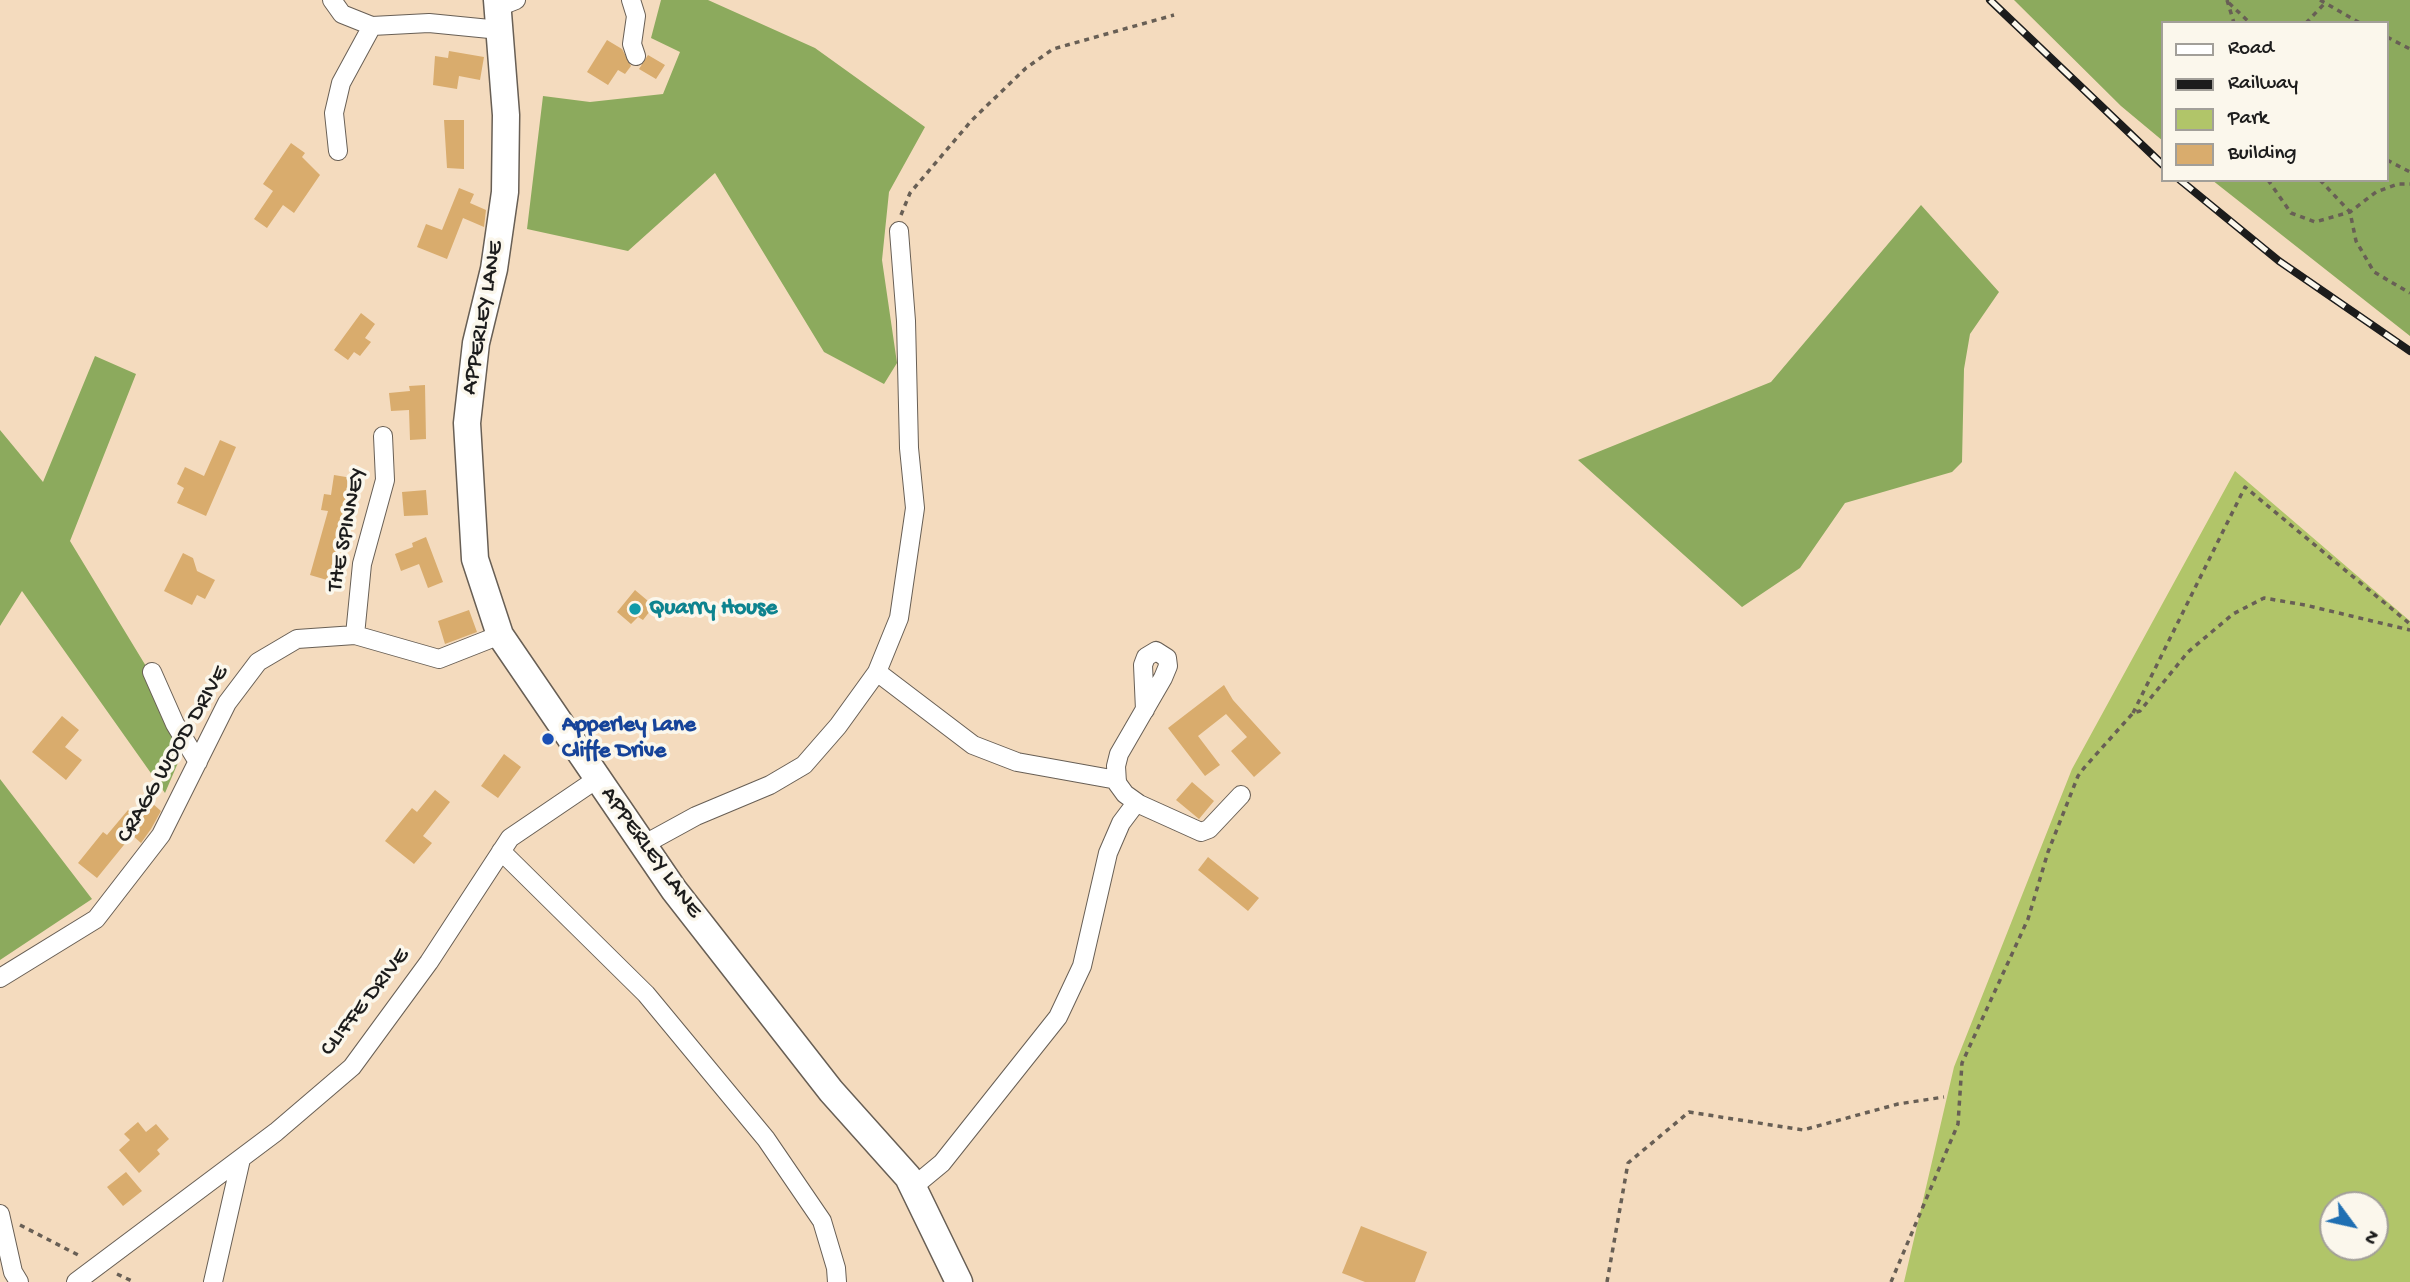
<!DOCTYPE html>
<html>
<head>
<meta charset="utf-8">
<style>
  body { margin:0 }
  #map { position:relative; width:2410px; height:1282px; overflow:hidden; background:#f4dbbe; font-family:"Gochi Hand",sans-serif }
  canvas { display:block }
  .legend { position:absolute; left:2161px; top:21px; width:228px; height:161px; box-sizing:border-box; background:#fbf7ec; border:2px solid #a29f99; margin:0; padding:9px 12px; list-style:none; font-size:21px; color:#1c1c1c }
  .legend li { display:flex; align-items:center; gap:14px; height:35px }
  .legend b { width:35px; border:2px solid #a29f99 }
  .north { position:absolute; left:2319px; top:1191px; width:70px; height:70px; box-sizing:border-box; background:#fbf7ec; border:2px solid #a29f99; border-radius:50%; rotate:123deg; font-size:19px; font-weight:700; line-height:28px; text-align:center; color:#1c1c1c }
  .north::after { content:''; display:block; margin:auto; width:24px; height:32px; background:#1f6fb2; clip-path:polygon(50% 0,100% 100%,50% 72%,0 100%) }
</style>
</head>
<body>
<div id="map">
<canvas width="2410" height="1282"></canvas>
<ul class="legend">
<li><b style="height:9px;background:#fff"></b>Road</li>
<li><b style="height:9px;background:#1c1c1c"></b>Railway</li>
<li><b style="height:19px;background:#b1c569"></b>Park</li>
<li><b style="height:19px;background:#d9ac6d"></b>Building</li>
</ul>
<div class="north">N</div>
</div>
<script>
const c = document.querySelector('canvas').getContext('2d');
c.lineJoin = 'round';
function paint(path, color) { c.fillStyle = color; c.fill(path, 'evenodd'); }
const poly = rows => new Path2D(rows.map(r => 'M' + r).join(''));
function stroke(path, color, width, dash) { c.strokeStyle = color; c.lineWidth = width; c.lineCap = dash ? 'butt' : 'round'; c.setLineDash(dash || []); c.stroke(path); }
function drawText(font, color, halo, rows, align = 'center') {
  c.font = font + ' "Gochi Hand",sans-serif'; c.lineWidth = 7; c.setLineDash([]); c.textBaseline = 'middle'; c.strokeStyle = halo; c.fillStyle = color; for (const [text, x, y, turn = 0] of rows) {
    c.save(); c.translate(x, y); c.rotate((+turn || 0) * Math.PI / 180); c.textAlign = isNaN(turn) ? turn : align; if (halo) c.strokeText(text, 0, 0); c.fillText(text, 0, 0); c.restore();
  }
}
paint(poly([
  [2235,471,2410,621,2410,1282,1904,1282,1954,1067,2072,769],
  [2333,1205,2375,1205,2375,1247,2333,1247]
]), '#b1c569');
paint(poly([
  [661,0,708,0,815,48,925,127,889,192,882,260,897,363,884,384,824,352,715,173,628,251,527,229,543,96,590,102,663,94,680,52,651,38],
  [2014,0,2410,0,2410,336,2212,180,2387,180,2387,23,2163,23,2163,141,2121,106],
  [1921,205,1999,292,1970,334,1964,369,1962,462,1952,472,1845,503,1800,568,1742,607,1578,460,1771,382],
  [95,356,136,374,70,541,189,737,165,793,22,591,0,626,0,430,43,482],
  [0,779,92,899,0,960]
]), '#8caa5d');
paint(poly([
  [607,40,622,49,631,66,625,74,618,70,608,85,587,72],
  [449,51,484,57,480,80,459,76,457,89,433,85,435,56,448,58],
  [648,55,665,65,656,79,639,69],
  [444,120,464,120,464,169,447,168],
  [291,143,305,153,302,157,320,175,294,213,283,205,267,228,254,219,273,191,263,184],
  [459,188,474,194,470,203,486,210,484,227,463,218,447,259,417,247,426,224,442,230],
  [361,313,375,324,365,338,371,342,360,356,354,352,348,360,334,350],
  [425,385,426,439,410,440,409,410,391,411,389,393,410,391,409,386],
  [220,440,236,447,206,516,177,503,184,488,177,484,185,467,204,476],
  [334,475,352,478,338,541,342,542,327,580,310,575,328,511,321,510,324,494,331,495],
  [426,490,428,515,404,516,402,492],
  [426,537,443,582,428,588,419,564,401,571,395,554,413,547,412,543],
  [183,553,193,558,197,571,215,580,205,599,197,595,192,605,164,591],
  [635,590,654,606,643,620,638,617,631,624,617,612],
  [469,610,477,632,445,644,438,621],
  [1224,685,1233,700,1281,753,1254,777,1231,751,1247,737,1226,714,1198,736,1220,765,1205,776,1168,728],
  [62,716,79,730,65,747,82,760,66,780,32,752],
  [504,754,521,767,498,798,481,786],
  [1192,782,1214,801,1199,819,1176,800],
  [435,790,450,802,423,836,432,843,414,864,385,841,412,808,417,812],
  [153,804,161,811,151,829,141,843,132,835,97,878,78,863,103,832,107,835,128,810,140,820],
  [1208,857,1259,898,1248,911,1198,870],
  [138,1122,146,1132,156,1124,169,1139,157,1150,160,1154,139,1173,119,1150,130,1140,124,1134],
  [126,1172,142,1191,123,1206,107,1187],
  [1361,1226,1427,1252,1415,1282,1365,1282,1342,1273]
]), '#d9ac6d');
const minor = poly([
  [332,0,342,14,372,26,429,23,500,30],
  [631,0,636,16,632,44,636,56],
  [498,7,516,0],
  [338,151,334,113,341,83,372,26],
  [355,635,362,564,385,480,383,436],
  [152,672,175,724,198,762],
  [877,672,973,745,1017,762,1117,780],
  [1145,710,1143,665,1146,657,1156,651,1167,658,1168,666,1163,678,1119,754,1116,766,1117,783,1125,794,1139,804,1201,832,1209,829,1241,795],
  [643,845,696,816,770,785,804,765,838,726,877,672,899,618,915,508,909,448,906,321,899,231],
  [501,851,646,994,766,1139,822,1221,836,1268,837,1282],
  [0,978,96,919,161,835,227,703,258,662,297,639,355,635,439,659,500,635],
  [913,1187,942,1163,1058,1017,1082,966,1108,853,1121,823,1136,803],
  [0,1214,13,1272,19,1282],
  [76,1282,276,1132,352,1067,429,962,510,838,597,779],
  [213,1282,241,1159]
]);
const highway = poly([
  [497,0,506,115,505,192,494,269,476,343,467,423,475,559,500,635,674,890,831,1091,908,1177,959,1282]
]);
stroke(minor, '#685f55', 20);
stroke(highway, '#685f55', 29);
stroke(poly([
  [2227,0,2234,23],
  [2320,0,2360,23],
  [2229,3,2250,23],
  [2306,23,2325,3],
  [2387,37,2410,49],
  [2387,160,2410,172],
  [2268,180,2291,213,2315,222,2350,212,2376,192,2398,184,2410,184],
  [2320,180,2350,212,2356,241,2374,272,2410,293],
  [901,215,910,193,972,120,1026,68,1053,49,1174,15],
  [2133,713,2245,487,2410,624],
  [20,1225,82,1257],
  [117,1274,134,1282],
  [1607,1282,1628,1163,1689,1112,1803,1130,1898,1104,1944,1097],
  [1891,1282,1958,1124,1962,1063,2028,919,2048,852,2078,776,2084,768,2133,713,2140,711,2188,652,2233,614,2264,598,2305,605,2410,630]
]), '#685f55', 3.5, [5, 5]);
stroke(minor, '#fff', 18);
stroke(highway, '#fff', 26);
const rail = poly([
  [1990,0,2163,165],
  [2180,180,2279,261,2410,351]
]);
stroke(rail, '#1c1c1c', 8);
stroke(rail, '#fbf7ec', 5, [16]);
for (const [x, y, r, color] of [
  [635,609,7,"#0f9aa8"],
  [548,739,7,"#1a4fb4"]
]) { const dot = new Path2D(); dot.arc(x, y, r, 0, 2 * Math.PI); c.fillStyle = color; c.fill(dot); stroke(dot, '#fbf7ec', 2.5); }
drawText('23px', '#1c1c1c', '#fbf7ec', [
  ["APPERLEY LANE",484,318,-80],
  ["THE SPINNEY",348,530,-79],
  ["CRAGG WOOD DRIVE",174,755,-60],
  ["APPERLEY LANE",650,853,54],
  ["CLIFFE DRIVE",366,1003,-52]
]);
drawText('bold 23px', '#0d838f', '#fbf7ec', [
  ["Quarry House",649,609]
], 'left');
drawText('bold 23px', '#164399', '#fbf7ec', [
  ["Apperley Lane",562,726],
  ["Cliffe Drive",562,752]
], 'left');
</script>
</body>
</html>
